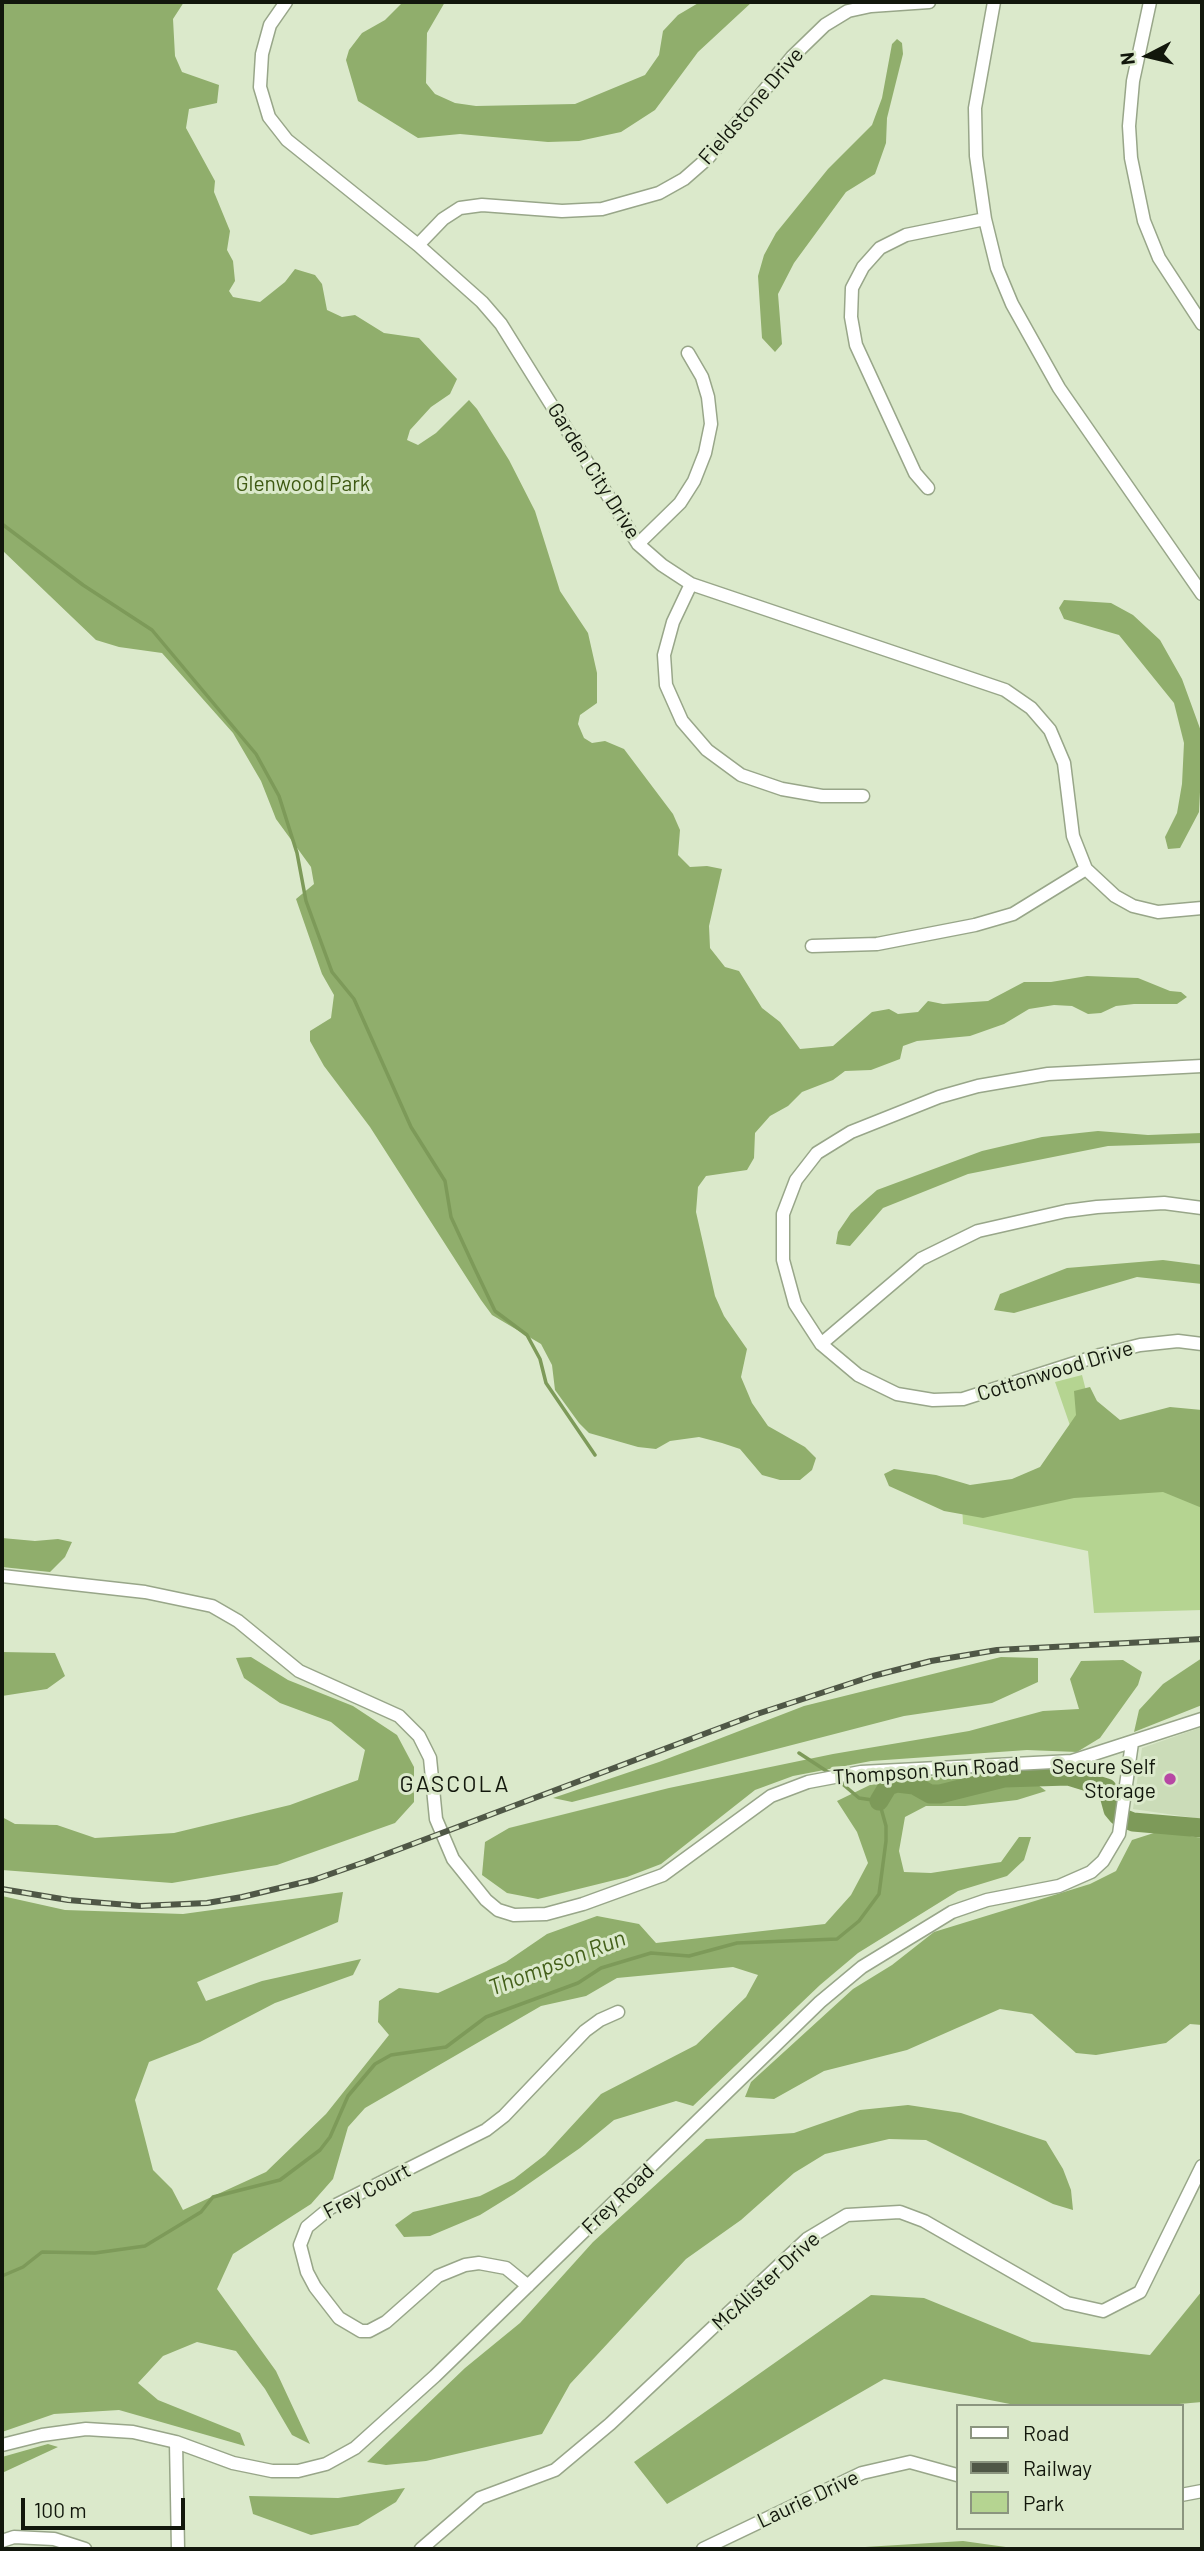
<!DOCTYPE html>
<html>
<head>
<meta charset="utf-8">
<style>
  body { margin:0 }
  #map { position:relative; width:1204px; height:2551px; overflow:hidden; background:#dbe9cb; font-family:Barlow,sans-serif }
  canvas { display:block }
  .frame { position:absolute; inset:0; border:4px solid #12170c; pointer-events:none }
  .legend { position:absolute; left:956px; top:2404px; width:228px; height:126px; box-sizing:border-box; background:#dbe9cb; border:2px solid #8b957f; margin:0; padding:9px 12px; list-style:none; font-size:21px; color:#12170c }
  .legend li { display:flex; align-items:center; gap:14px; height:35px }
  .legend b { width:35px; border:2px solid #8b957f }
  .north { position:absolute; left:1113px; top:21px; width:70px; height:70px; -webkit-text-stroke:5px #dbe9cb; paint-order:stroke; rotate:263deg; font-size:19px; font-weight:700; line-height:28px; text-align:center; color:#12170c }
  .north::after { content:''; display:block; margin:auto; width:24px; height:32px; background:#12170c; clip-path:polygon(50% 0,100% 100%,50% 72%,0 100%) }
  .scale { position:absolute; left:21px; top:2498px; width:164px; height:32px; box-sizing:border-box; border:4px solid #12170c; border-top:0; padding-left:9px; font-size:21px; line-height:24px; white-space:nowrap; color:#12170c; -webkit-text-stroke:5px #dbe9cb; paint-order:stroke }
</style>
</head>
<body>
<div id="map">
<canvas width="1204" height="2551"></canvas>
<div class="frame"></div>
<ul class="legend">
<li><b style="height:9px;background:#fff"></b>Road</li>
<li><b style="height:9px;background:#4f5746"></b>Railway</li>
<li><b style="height:19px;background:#b5d491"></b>Park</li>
</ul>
<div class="north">N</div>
<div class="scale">100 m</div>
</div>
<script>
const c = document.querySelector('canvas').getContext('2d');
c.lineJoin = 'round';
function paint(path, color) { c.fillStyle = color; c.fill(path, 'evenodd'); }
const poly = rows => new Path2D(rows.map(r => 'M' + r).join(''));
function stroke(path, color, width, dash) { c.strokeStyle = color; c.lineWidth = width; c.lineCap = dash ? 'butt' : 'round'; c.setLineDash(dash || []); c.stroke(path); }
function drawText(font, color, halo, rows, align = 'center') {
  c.font = font + ' Barlow,sans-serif'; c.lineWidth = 6; c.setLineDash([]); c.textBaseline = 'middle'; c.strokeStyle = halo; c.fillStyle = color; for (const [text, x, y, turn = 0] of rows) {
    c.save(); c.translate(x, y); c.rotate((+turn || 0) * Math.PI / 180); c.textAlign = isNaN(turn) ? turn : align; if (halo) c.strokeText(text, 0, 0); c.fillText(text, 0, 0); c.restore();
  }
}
paint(poly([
  [1202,1727,1202,1819,1133,1809,1142,1748]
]), '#cbdcb8');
paint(poly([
  [1082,1375,1091,1410,1202,1475,1202,1610,1094,1613,1088,1551,963,1524,962,1504,1095,1457,1074,1437,1055,1382]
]), '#b5d491');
paint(poly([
  [2,2,184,2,173,19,175,56,182,72,219,85,217,103,189,109,186,128,215,181,214,192,230,231,227,250,233,261,235,281,229,291,233,297,260,302,285,282,295,269,315,275,322,284,327,310,342,317,355,315,384,333,419,338,457,379,450,394,431,407,410,430,407,440,418,445,436,433,469,400,477,409,509,460,535,511,560,591,588,633,597,673,597,703,580,715,578,724,584,738,592,743,605,741,624,749,673,814,680,830,678,855,690,867,707,866,722,869,709,926,710,948,725,967,739,971,762,1008,780,1022,800,1049,833,1046,872,1012,889,1009,898,1014,918,1012,928,1001,943,1004,988,1001,1024,982,1051,982,1087,976,1138,978,1170,991,1181,992,1187,997,1177,1004,1134,1004,1116,1006,1101,1013,1088,1014,1072,1006,1054,1005,1029,1009,1004,1024,970,1036,917,1041,903,1046,900,1059,871,1070,845,1071,833,1080,802,1092,788,1106,770,1116,755,1133,754,1158,747,1170,706,1176,698,1187,696,1212,715,1296,724,1316,747,1349,741,1377,752,1403,768,1426,805,1447,816,1458,812,1470,800,1480,780,1480,762,1475,740,1449,722,1443,699,1437,670,1441,656,1449,638,1447,589,1433,579,1423,555,1390,552,1365,541,1344,492,1315,481,1300,370,1127,324,1066,310,1041,310,1031,331,1018,334,995,322,974,296,899,314,884,311,867,276,819,261,781,233,733,162,653,119,647,96,640,2,550],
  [403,2,445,2,427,33,426,83,435,94,455,103,476,106,575,104,645,75,659,55,663,31,678,15,700,2,752,2,698,52,655,110,621,132,579,141,548,142,460,134,418,138,358,101,346,60,349,50,362,33,385,20],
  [897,39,902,43,903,54,887,118,886,143,875,174,846,192,794,263,778,294,782,344,775,352,762,338,758,276,764,255,776,233,828,169,872,125,882,98,892,44],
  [1064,600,1111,603,1133,615,1160,640,1182,679,1202,734,1202,752,1199,812,1180,848,1168,849,1165,837,1177,813,1182,784,1184,743,1174,703,1119,635,1064,619,1059,608],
  [1098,1131,1148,1135,1202,1133,1202,1143,1108,1146,968,1174,883,1208,850,1246,836,1244,838,1232,851,1213,877,1190,982,1151,1042,1137],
  [1163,1260,1202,1265,1202,1284,1137,1277,1014,1313,994,1310,1000,1294,1067,1268],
  [1090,1387,1097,1401,1120,1420,1170,1407,1202,1410,1202,1508,1163,1492,1074,1498,983,1518,944,1511,889,1486,884,1474,894,1469,936,1475,970,1485,1012,1479,1040,1467,1076,1415,1074,1391],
  [2,1538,35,1541,58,1539,72,1542,65,1557,50,1572,2,1567],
  [2,1652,55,1653,65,1676,47,1689,2,1696],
  [251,1657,288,1680,353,1706,397,1735,414,1767,414,1802,395,1823,277,1865,172,1883,2,1870,2,1817,15,1824,57,1825,95,1838,174,1833,290,1805,358,1780,365,1750,331,1722,280,1703,244,1678,236,1658],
  [1001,1657,1038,1658,1038,1682,992,1703,904,1716,572,1802,553,1798,659,1762,804,1706],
  [1202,1658,1202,1705,1134,1732,1139,1710,1163,1684],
  [1123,1660,1142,1672,1138,1685,1100,1738,1077,1752,1027,1750,871,1761,793,1776,755,1790,661,1864,627,1877,538,1899,507,1893,482,1875,485,1842,509,1828,669,1788,833,1754,969,1731,1043,1711,1079,1709,1070,1679,1081,1661],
  [934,1777,1038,1785,1046,1791,1017,1800,965,1806,926,1806,905,1817,899,1851,904,1872,931,1873,1001,1862,1019,1837,1031,1837,1024,1860,1007,1876,958,1891,858,1953,820,1985,693,2106,676,2101,614,2120,580,2148,514,2194,480,2215,430,2236,404,2237,395,2225,413,2212,480,2196,514,2179,545,2155,601,2094,696,2045,746,1997,758,1975,733,1967,617,1978,586,1996,541,2006,365,2108,348,2127,333,2179,311,2204,233,2254,217,2289,276,2371,310,2444,292,2435,265,2389,236,2351,197,2342,163,2356,138,2383,158,2400,240,2433,245,2446,119,2410,54,2414,2,2432,2,1896,65,1910,183,1914,343,1892,338,1922,197,1982,206,2001,262,1981,361,1959,353,1975,275,2003,200,2042,149,2062,135,2100,153,2170,172,2189,183,2210,266,2172,326,2114,389,2035,378,2022,379,2001,399,1988,438,1993,506,1962,547,1934,597,1916,639,1924,656,1943,825,1924,851,1895,868,1863,857,1832,837,1801,870,1785],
  [1160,1831,1202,1838,1202,2025,1190,2024,1166,2043,1096,2055,1076,2053,1032,2014,1000,2009,907,2050,824,2071,774,2099,745,2097,751,2082,853,1989,892,1965,934,1932,1090,1884,1116,1871,1132,1840],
  [908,2105,961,2113,1046,2141,1063,2169,1071,2190,1073,2210,1053,2204,926,2140,889,2139,825,2154,794,2173,741,2220,686,2259,570,2384,542,2434,426,2461,386,2465,367,2462,465,2368,520,2323,593,2242,706,2139,794,2133,860,2110],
  [1202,2291,1202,2402,1156,2406,1020,2406,884,2379,667,2504,634,2462,871,2295,924,2298,1032,2342,1150,2355],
  [48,2444,58,2447,2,2473,2,2457],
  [405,2488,396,2502,358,2525,311,2535,253,2514,249,2496,338,2498],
  [963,2541,1020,2549,860,2549,865,2547]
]), '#90ae6c');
stroke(poly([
  [2,524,83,585,152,630,256,754,279,796,297,853,306,901,332,972,354,999,411,1127,445,1181,451,1217,474,1267,495,1311,527,1335,540,1359,546,1383,595,1455],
  [799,1753,831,1774],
  [2,2276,23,2267,42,2252,95,2253,145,2246,201,2212,213,2197,280,2180,320,2150,330,2137,348,2096,375,2064,391,2055,446,2047,486,2017,578,1983,601,1968,651,1953,689,1956,737,1943,837,1939,859,1921,879,1894,886,1841,886,1826,879,1801,859,1798,839,1781]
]), '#7d9a59', 3.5);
stroke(poly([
  [879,1801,888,1786,897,1783,914,1785,930,1794,940,1794,1004,1778,1068,1776,1107,1788,1113,1810,1118,1816,1133,1822,1202,1828]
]), '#7d9a59', 19);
const minor = poly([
  [286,2,270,25,262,54,260,87,269,117,287,140,418,245,482,302,501,324,638,544,662,565,691,584,1005,690,1031,708,1050,730,1064,763,1073,836,1086,869,1115,896,1133,906,1158,912,1202,908],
  [994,2,975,108,976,156,985,219,997,268,1012,304,1059,388,1202,594],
  [1150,2,1133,81,1129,126,1131,158,1144,221,1159,258,1202,324],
  [418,245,443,219,460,208,482,205,562,211,602,209,659,193,684,179,708,158,792,57,825,25,848,11,871,6,929,2],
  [928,488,915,473,856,345,851,317,852,288,863,267,880,248,906,235,985,219],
  [638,544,680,503,694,481,705,453,711,424,708,397,702,377,688,353],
  [691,584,673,622,664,655,666,685,682,721,707,750,741,775,782,789,822,796,863,796],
  [812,946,877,944,975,925,1013,914,1086,869],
  [1202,1066,1048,1074,978,1086,939,1097,851,1132,817,1153,796,1180,783,1214,783,1260,795,1304,821,1344,858,1375,897,1394,933,1400,963,1399,1100,1355,1140,1345,1178,1341,1202,1344],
  [821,1344,921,1259,978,1231,1066,1211,1097,1207,1164,1203,1202,1208],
  [2,1576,145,1592,212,1606,238,1621,299,1671,399,1716,419,1736,430,1758,436,1819,453,1859,486,1900,498,1910,514,1915,546,1914,583,1904,663,1875,771,1796,808,1782,861,1772,1072,1761,1202,1719],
  [528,2286,506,2268,479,2263,465,2265,438,2276,386,2322,369,2331,361,2331,339,2318,315,2287,307,2272,300,2245,307,2227,330,2208,486,2130,504,2116,585,2031,600,2020,618,2012],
  [176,2442,178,2549],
  [2,2445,42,2435,86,2429,133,2432,176,2442,233,2463,272,2471,298,2471,326,2464,355,2448,435,2376,820,2002,862,1967,952,1912,987,1900,1059,1886,1091,1872,1103,1861,1119,1834,1132,1743],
  [1181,2495,1202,2491],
  [2,2541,14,2537,54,2539,85,2549],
  [421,2549,480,2498,555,2470,610,2424,807,2239,847,2215,900,2212,924,2221,1067,2303,1103,2311,1140,2292,1202,2166],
  [703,2549,862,2473,910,2462,957,2475]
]);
stroke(minor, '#98a689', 15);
stroke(minor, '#fff', 12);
const rail = poly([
  [2,1889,68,1900,140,1906,207,1903,242,1897,313,1880,365,1862,757,1714,873,1676,931,1661,997,1650,1202,1639]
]);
stroke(rail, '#4f5746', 6);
stroke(rail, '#dbe9cb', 3.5, [10]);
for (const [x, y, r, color] of [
  [1170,1779,7,"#b747a4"]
]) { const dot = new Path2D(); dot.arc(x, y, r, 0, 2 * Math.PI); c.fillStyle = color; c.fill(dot); stroke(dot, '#dbe9cb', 2.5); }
drawText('21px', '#12170c', '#dbe9cb', [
  ["Fieldstone Drive",751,106,-49],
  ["Garden City Drive",594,471,58],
  ["Cottonwood Drive",1055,1371,-17],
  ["Thompson Run Road",926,1771,-4],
  ["Frey Court",367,2191,-28],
  ["Frey Road",618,2199,-44],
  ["McAlister Drive",766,2281,-42],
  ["Laurie Drive",808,2499,-25]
]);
drawText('21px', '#3e5912', '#dbe9cb', [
  ["Glenwood Park",303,484]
]);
drawText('21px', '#12170c', '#dbe9cb', [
  ["Secure Self",1156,1767],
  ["Storage",1156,1791]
], 'right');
c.letterSpacing = '2px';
drawText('23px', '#12170c', '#dbe9cb', [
  ["GASCOLA",455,1784]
]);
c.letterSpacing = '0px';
drawText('italic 23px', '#44601a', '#dbe9cb', [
  ["Thompson Run",557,1963,-21]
]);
</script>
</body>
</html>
